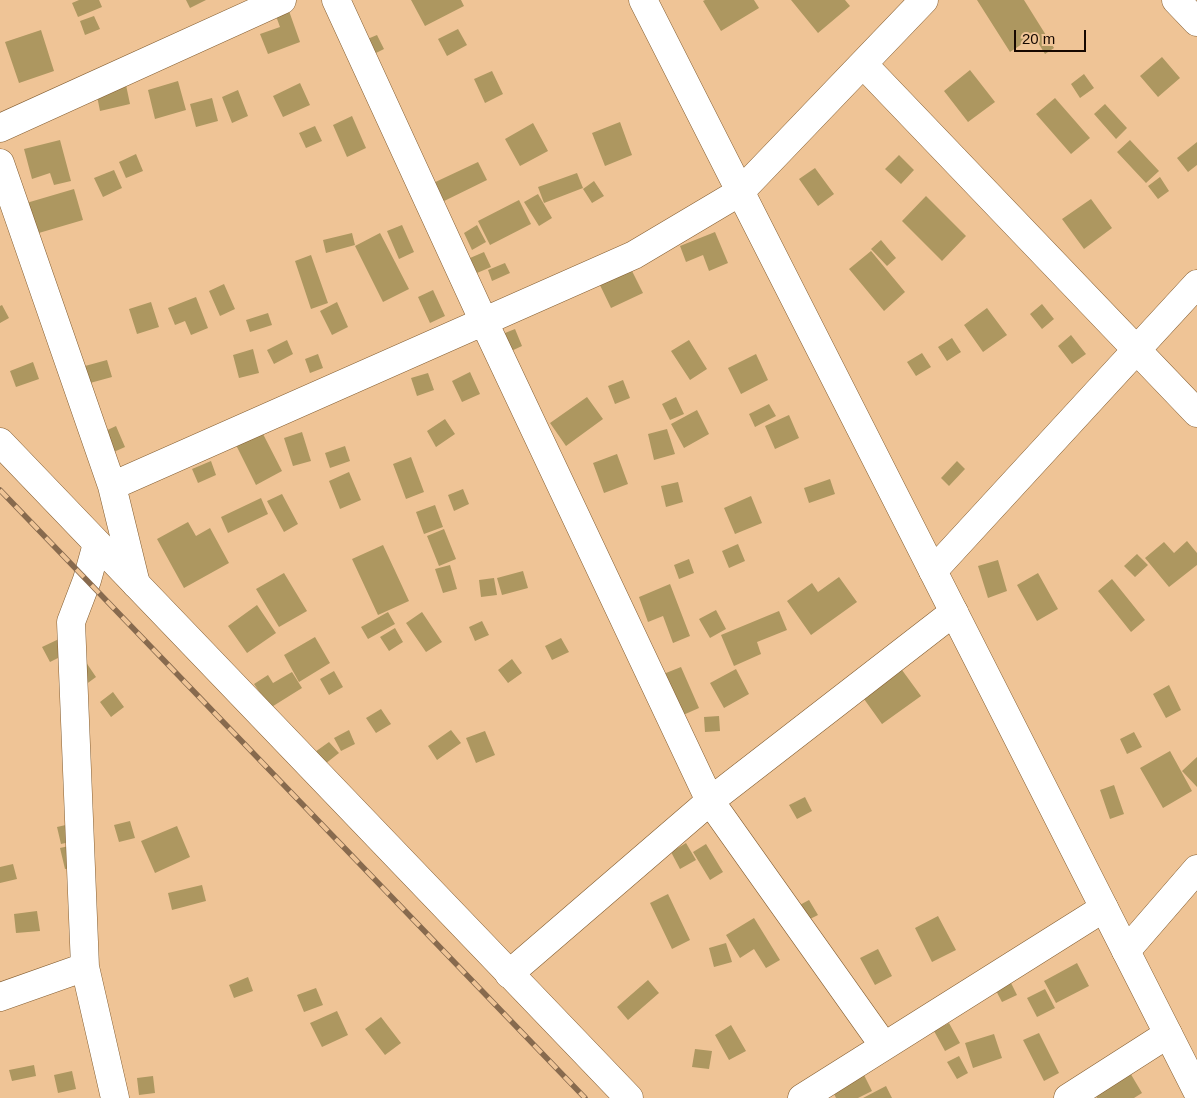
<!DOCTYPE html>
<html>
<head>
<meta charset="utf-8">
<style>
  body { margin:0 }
  #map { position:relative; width:1197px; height:1098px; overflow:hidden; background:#efc496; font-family:Arial,sans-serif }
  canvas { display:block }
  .scale { position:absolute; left:1014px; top:30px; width:72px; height:22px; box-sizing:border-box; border:2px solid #160800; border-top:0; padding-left:6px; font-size:15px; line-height:18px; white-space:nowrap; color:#160800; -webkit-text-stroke:4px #efc496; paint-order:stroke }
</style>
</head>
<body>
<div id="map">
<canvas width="1197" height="1098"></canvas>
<div class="scale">20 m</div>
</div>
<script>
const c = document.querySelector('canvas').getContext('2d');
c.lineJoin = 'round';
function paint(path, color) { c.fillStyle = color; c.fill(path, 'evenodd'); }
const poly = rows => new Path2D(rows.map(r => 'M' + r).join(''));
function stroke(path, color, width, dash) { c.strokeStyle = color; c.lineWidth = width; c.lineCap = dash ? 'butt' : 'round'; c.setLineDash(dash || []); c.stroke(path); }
paint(poly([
  [79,0,99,0,102,7,78,17,72,3],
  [186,0,206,0,190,8],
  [411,0,461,0,464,6,425,26],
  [705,0,754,0,759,8,721,31,703,1],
  [791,0,845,0,850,6,818,33],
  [977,0,1024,0,1054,48,1045,54,1034,36,1010,52],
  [289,11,300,42,268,54,260,34,280,27,276,16],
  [94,16,100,29,85,35,80,21],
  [458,29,467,45,447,56,438,39],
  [41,30,54,71,19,83,5,42],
  [377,35,384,49,372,55,365,40],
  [1162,57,1180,78,1158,97,1140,76],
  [970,70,995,102,968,122,944,91],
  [492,71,503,94,485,103,474,79],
  [1084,74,1094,88,1080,98,1071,84],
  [178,81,186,110,155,119,148,90],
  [300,83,310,105,283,117,273,96],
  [126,85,130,104,100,111,96,91],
  [238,90,248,116,232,123,222,97],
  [212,98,218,121,196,127,190,104],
  [1055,98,1090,138,1071,154,1036,114],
  [1105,104,1127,128,1116,139,1094,114],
  [352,116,366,148,347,157,333,125],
  [620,122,632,155,605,166,592,133],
  [533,123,548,151,520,166,505,139],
  [315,126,322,141,306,148,299,133],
  [60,140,71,181,54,185,50,173,32,179,24,149],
  [1130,140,1159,171,1146,183,1117,152],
  [1197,142,1197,165,1188,172,1177,158],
  [136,154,143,171,126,178,119,162],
  [899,155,914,170,901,184,885,169],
  [478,162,487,180,438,204,429,185],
  [815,168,834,194,818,206,799,179],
  [114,170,122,188,103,197,94,178],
  [577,173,583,188,544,203,538,187],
  [1160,177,1169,191,1158,199,1148,186],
  [594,181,604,196,592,203,583,189],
  [74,189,83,220,32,235,23,204],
  [538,194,552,218,539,226,524,202],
  [926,196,966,236,942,261,902,221],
  [1091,199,1112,228,1084,249,1062,219],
  [519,200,531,224,490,245,478,221],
  [402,225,414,252,399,259,387,231],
  [477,225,486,242,472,250,464,233],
  [715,232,728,263,709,271,703,255,686,262,680,246],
  [352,233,355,245,326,253,323,240],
  [380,233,409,289,383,302,355,246],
  [881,240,896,258,887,266,871,249],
  [871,251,905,292,884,311,849,269],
  [484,252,491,267,477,273,470,258],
  [311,255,328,303,311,309,295,261],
  [505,263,510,273,492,281,488,270],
  [629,265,643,293,611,308,598,281],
  [224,284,235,309,220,316,209,291],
  [433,290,445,316,430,323,418,297],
  [196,297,208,328,191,335,185,321,175,325,168,308],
  [151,302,159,327,137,334,129,309],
  [337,302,348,327,332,335,320,311],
  [1042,304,1054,319,1042,329,1030,314],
  [2,305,9,318,0,323,0,306],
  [987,308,1007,335,983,352,964,325],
  [268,313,272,325,250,332,246,320],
  [515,329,522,346,507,353,500,335],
  [1071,335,1086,354,1072,364,1058,346],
  [952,338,961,352,947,361,938,347],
  [287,340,293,354,274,364,267,350],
  [689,340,707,369,690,380,671,351],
  [253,349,259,373,239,378,233,355],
  [922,353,931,367,916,376,907,362],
  [318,354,323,368,310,373,305,359],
  [756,354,768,380,741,394,728,368],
  [107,360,112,377,90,383,85,366],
  [33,362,39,379,16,387,10,371],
  [470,372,480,394,462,402,452,381],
  [428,373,434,390,417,396,411,378],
  [623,380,630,398,615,404,608,386],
  [587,397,603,419,566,446,550,423],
  [676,397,684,414,670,420,662,404],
  [769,404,776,416,755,427,749,414],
  [697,410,709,434,684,448,671,424],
  [789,415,799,438,775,449,765,426],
  [445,419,455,434,436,447,427,431],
  [116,426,125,447,107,455,99,434],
  [667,429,675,454,654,460,648,434],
  [262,432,282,471,256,485,236,445],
  [302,432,311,461,293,466,284,438],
  [345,446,350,461,330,468,325,453],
  [617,454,628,484,604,493,593,463],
  [411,457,424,492,406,499,393,464],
  [211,461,216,475,198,483,192,469],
  [957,461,965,469,949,486,941,478],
  [349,472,361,500,340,509,329,481],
  [830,479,835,494,809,503,804,488],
  [678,482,683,502,666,507,661,486],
  [463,489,469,504,454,511,448,495],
  [282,494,298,524,284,532,267,501],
  [751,496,762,523,735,534,724,508],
  [261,498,268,514,228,533,221,517],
  [435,505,443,527,424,534,416,512],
  [188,522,196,536,210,528,229,563,184,588,157,539],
  [444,529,456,559,439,566,427,536],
  [1187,541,1197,553,1197,565,1169,587,1145,558,1164,542,1174,553],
  [738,544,745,561,729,568,722,551],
  [383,545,409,601,378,615,352,559],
  [1137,554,1148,565,1135,577,1124,566],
  [689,559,694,573,679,579,674,565],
  [998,560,1007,591,988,598,978,566],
  [450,565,457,589,443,593,435,569],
  [523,571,528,588,502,595,497,578],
  [284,573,307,611,279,627,256,589],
  [1038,573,1058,609,1037,621,1017,585],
  [839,577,857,602,811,635,787,601,812,583,818,592],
  [494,578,497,595,481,597,479,580],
  [1112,579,1145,620,1131,632,1098,591],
  [670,584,690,636,673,643,663,616,648,622,639,597],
  [257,605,276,633,247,653,228,626],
  [716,610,726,629,710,638,699,619],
  [779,611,787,630,757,642,761,654,734,666,721,635],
  [388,612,395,624,368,639,361,627],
  [422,612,442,642,426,652,406,623],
  [482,621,489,635,475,641,469,627],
  [395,628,403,642,389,651,380,637],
  [315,637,330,663,299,682,284,655],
  [561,638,569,652,552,660,545,646],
  [59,639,66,654,50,662,42,647],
  [77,649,96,677,81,688],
  [512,659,522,673,508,683,498,670],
  [681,667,699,708,674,719,656,677],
  [736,669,749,694,724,708,710,683],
  [902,670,921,696,882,724,864,699],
  [334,671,343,687,329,695,320,679],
  [292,672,302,688,270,708,254,684,268,675,273,683],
  [1169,685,1181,710,1166,718,1153,694],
  [113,692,124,707,111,717,100,702],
  [381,709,391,724,376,733,366,718],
  [719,716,720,731,705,732,704,717],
  [349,730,355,744,341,751,334,738],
  [451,730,461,743,437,760,428,746],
  [485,731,495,755,476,763,466,738],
  [1134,732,1142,747,1127,754,1120,739],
  [329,742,339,753,325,764,315,752],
  [1170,751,1192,791,1163,808,1140,768],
  [1197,757,1197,787,1182,771],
  [1114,785,1124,814,1110,819,1100,790],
  [805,797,812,811,797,819,789,805],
  [130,821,135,838,119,842,114,825],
  [70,824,74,841,61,844,57,827],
  [177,826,190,857,155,873,141,841],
  [686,843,696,860,680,869,671,852],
  [78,844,83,866,65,869,60,848],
  [706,844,723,872,710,880,693,852],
  [13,864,17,879,0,883,0,867],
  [202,885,206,901,172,910,168,893],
  [668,894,690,940,672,949,650,903],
  [809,900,818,915,804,922,796,907],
  [37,911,40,931,16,933,14,914],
  [938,916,956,950,932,962,915,928],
  [754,918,780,960,766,968,754,949,740,958,726,935],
  [726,943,732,962,714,967,709,948],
  [878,949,892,976,875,985,860,958],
  [1077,963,1089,986,1056,1003,1044,981],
  [248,977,253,991,234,998,229,985],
  [1008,977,1017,995,1002,1002,993,985],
  [648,980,659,993,628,1020,617,1007],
  [316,988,323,1005,304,1012,297,995],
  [1045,989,1055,1008,1037,1017,1027,998],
  [337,1011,348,1035,322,1047,310,1023],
  [381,1017,401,1043,385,1055,365,1029],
  [949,1023,960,1043,945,1051,934,1031],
  [731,1025,746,1051,729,1060,715,1035],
  [1039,1033,1059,1073,1044,1081,1023,1040],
  [994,1034,1002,1058,973,1068,965,1043],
  [695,1049,712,1051,709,1069,692,1067],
  [959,1056,968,1073,957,1079,947,1062],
  [34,1065,36,1076,12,1081,9,1070],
  [1126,1066,1142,1093,1134,1098,1097,1098,1091,1088],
  [861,1069,872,1091,858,1098,836,1098,830,1085],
  [72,1071,76,1089,58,1093,54,1075],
  [153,1076,155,1093,139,1095,137,1078],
  [886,1086,892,1098,863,1098]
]), '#ad9760');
const minor = poly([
  [336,0,484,322,710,801,884,1046],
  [1176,0,1197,22],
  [863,64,1197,413],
  [0,128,282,0],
  [0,163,112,486,136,584],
  [112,486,634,255,740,192,924,0],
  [97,544,87,580,71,622,85,967,115,1098],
  [933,571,1197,284],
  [1126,951,1197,869],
  [509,974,710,801,954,612],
  [0,997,85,967],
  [802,1098,1104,908],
  [1068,1098,1168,1034]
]);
const tertiary = poly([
  [643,0,1197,1091],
  [0,442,629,1098]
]);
stroke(minor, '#835d30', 29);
stroke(tertiary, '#835d30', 29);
stroke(minor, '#fff', 28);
stroke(tertiary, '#fff', 28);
const rail = poly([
  [0,490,585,1098]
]);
stroke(rail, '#876a4e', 5.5);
stroke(rail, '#efc496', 4, [11]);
</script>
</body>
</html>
